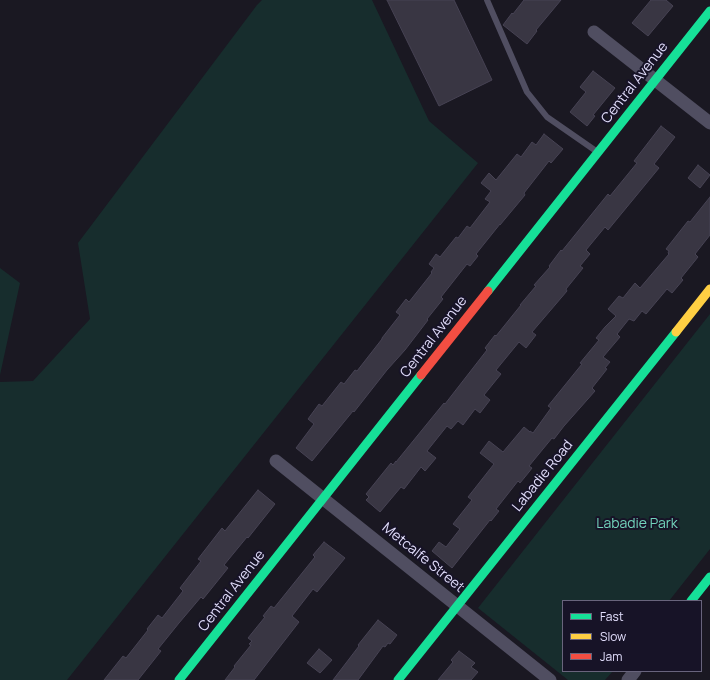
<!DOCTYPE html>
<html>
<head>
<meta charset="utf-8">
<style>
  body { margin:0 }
  #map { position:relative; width:710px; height:680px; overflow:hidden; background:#1a1822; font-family:Manrope,sans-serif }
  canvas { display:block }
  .legend { position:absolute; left:562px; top:600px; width:140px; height:72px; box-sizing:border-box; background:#171327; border:1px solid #68647c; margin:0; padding:5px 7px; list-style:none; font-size:12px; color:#e1ddfb }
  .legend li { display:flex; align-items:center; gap:8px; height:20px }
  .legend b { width:20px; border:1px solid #68647c }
</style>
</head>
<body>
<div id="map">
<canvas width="710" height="680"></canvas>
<ul class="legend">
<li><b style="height:5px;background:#16e098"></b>Fast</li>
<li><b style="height:5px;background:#ffcf43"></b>Slow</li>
<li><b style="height:5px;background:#f24e42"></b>Jam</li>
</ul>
</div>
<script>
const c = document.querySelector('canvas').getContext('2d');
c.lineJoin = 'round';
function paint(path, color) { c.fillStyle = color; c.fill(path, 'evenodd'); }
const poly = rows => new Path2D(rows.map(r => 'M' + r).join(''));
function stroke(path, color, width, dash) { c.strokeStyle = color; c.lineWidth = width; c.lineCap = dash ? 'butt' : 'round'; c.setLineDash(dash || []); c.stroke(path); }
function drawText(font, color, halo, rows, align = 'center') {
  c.font = font + ' Manrope,sans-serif'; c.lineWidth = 4; c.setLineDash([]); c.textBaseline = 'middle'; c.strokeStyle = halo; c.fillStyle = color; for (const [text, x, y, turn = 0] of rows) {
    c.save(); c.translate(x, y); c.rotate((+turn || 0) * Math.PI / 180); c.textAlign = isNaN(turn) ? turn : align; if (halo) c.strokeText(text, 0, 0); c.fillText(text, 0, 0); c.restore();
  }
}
paint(poly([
  [262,0,372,0,429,121,478,163,67,680,0,680,0,382,33,381,90,319,78,243,257,5],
  [0,268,20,283,0,375],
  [710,314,710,549,669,601,563,601,563,671,613,671,605,680,568,680,478,608]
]), '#172d2d');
const building = poly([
  [387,0,454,0,492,80,439,106,387,0],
  [524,0,561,0,536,30,537,31,527,44,503,25,512,13,513,14,524,0],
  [651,0,666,0,673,6,648,36,632,23,651,0],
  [593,71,615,88,593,115,595,116,587,126,570,112,586,92,580,87,593,71],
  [661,126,675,137,654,164,659,168,608,230,605,227,586,250,590,254,580,266,583,268,566,289,567,291,532,332,536,335,526,348,519,342,496,370,501,374,484,395,490,400,480,413,475,409,463,425,458,421,451,429,447,426,427,451,436,458,425,471,421,467,404,489,401,487,380,512,366,500,369,497,366,494,391,463,393,465,396,461,396,462,444,403,445,404,487,350,485,348,495,335,496,336,521,305,520,305,536,286,534,285,550,267,549,266,561,250,562,251,608,194,610,196,637,163,634,161,661,126],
  [544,134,563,149,551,163,549,161,524,193,525,195,500,225,500,224,476,254,478,256,470,266,467,264,441,297,443,299,427,319,428,320,405,350,387,370,354,412,353,411,312,461,296,448,314,424,308,419,319,404,322,406,341,382,344,384,355,370,357,371,382,339,382,338,400,315,396,312,406,299,409,302,432,273,431,272,434,268,429,264,436,254,440,257,456,237,458,238,467,226,470,228,490,202,485,199,491,191,481,183,489,173,496,180,517,154,521,157,532,142,536,145,544,134],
  [698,165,710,175,700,188,688,178,698,165],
  [710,197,710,235,695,254,698,257,681,278,683,280,672,293,667,289,646,314,642,311,634,321,629,319,617,334,620,337,603,357,610,362,605,368,607,369,592,388,595,391,564,426,554,439,552,438,529,466,532,468,529,472,520,483,518,481,496,509,499,511,491,521,490,520,452,568,432,551,439,542,446,547,460,529,453,524,472,500,468,497,494,464,480,453,489,441,503,452,524,427,530,432,530,431,533,433,551,408,548,406,582,364,580,363,599,340,596,338,605,327,616,316,608,309,619,296,623,298,635,283,640,288,669,254,668,253,669,251,666,249,688,221,690,222,710,197],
  [258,490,275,504,248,538,247,537,224,565,228,568,203,599,201,597,179,623,158,649,161,651,138,680,104,680,123,656,126,658,148,630,147,629,158,615,162,618,183,591,180,588,201,561,198,559,222,528,225,531,258,490],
  [324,542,345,558,317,592,313,589,292,616,299,622,254,680,225,680,235,667,234,666,251,645,249,644,252,641,248,638,265,617,263,616,271,606,274,608,315,557,313,555,324,542],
  [378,620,397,635,390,644,388,643,385,647,383,646,358,680,333,680,359,646,358,645,378,620],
  [319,649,332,660,320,673,307,663,319,649],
  [459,651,475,663,471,667,478,672,471,680,438,680,453,662,451,660,459,651]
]);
paint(building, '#393643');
stroke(building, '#474354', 1);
stroke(poly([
  [487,0,527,92,547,117,596,151]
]), '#504e61', 6);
stroke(poly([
  [594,32,710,123],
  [276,461,550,680],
  [628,680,635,671]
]), '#504e61', 13);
stroke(poly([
  [488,291,710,11],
  [691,601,710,577],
  [179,680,421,375],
  [398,680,676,332]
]), '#16e098', 9);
stroke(poly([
  [676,332,710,289]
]), '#ffcf43', 9);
stroke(poly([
  [421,375,488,291]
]), '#f24e42', 9);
drawText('14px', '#e1ddfb', '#171327', [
  ["Central Avenue",635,83,-52],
  ["Central Avenue",434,337,-52],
  ["Labadie Road",543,476,-51],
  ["Metcalfe Street",423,558,39],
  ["Central Avenue",232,591,-52]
]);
drawText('14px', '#71d3bb', '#171327', [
  ["Labadie Park",637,524]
]);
</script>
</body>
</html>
